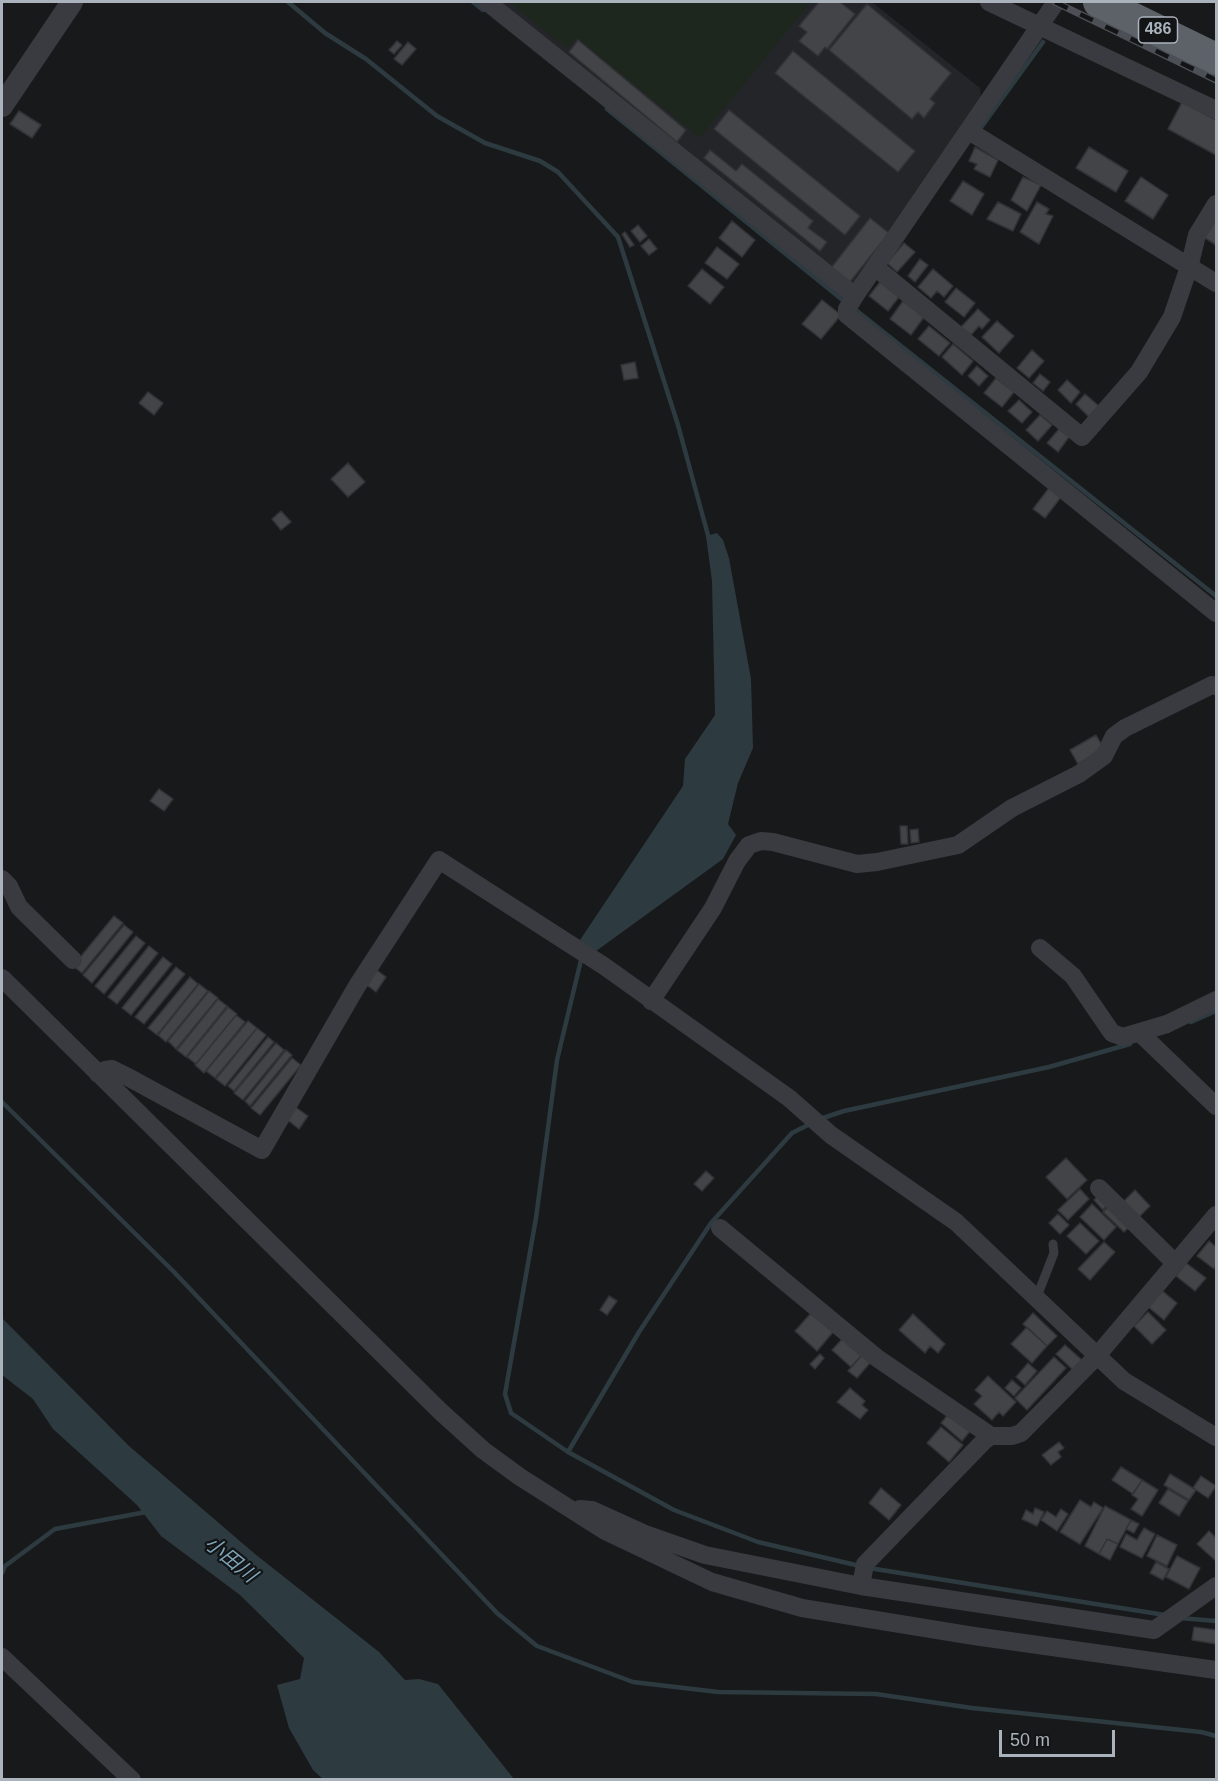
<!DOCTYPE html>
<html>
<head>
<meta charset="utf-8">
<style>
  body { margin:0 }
  #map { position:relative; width:1218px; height:1781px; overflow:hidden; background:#18191b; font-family:Helvetica,sans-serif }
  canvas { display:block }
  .frame { position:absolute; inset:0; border:3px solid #aab2bc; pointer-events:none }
  .scale { position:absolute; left:999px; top:1730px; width:116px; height:27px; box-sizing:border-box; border:3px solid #aab2bc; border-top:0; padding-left:8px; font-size:18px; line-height:21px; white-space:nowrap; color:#aab2bc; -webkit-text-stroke:4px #131416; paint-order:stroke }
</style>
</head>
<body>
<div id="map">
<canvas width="1218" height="1781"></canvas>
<div class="frame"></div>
<div class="scale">50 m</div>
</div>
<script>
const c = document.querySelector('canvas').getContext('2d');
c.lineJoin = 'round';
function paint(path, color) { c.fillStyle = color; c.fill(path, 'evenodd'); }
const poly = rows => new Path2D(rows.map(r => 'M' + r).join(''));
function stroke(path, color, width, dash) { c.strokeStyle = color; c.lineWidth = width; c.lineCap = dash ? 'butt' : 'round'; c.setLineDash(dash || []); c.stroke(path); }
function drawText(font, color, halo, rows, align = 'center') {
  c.font = font + ' Helvetica,"Noto Sans JP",sans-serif'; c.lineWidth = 4.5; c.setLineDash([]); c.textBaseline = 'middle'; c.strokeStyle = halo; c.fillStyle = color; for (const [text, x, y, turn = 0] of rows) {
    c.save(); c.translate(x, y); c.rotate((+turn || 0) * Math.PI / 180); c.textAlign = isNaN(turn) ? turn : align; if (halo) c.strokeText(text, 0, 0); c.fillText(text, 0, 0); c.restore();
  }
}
paint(poly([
  [497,2,872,2,980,88,981,100,855,286]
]), '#242528');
paint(poly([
  [509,2,811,2,700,138,577,38,566,48]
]), '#1e271e');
paint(poly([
  [717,533,723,540,729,558,751,679,753,748,738,783,728,824,736,835,723,859,592,954,580,940,683,786,685,759,715,715,712,581,706,536],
  [2,1318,129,1446,255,1554,379,1652,405,1680,419,1679,438,1684,514,1779,324,1780,313,1770,289,1728,277,1685,300,1679,304,1658,240,1595,161,1536,137,1505,53,1429,33,1399,2,1375]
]), '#2d3b41');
stroke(poly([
  [288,2,325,33,366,59,437,116,485,143,540,161,558,172,618,237,678,425,709,539],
  [473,2,483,10],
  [607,109,845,302],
  [980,129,1043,42],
  [852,307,1216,596],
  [582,956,557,1060,536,1218,505,1394,511,1413,568,1452,674,1510,758,1542,860,1566],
  [1191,1022,1216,1011],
  [2,1102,174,1272,497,1613,537,1646,633,1682,718,1692,876,1694,972,1708,1201,1732,1216,1736],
  [820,1119,844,1111,1049,1067,1130,1044],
  [568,1452,639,1332,711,1223,792,1133,810,1124],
  [869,1568,1165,1615],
  [2,1573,5,1566,55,1529,146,1512],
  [1180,1618,1216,1621]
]), '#2d3b41', 4.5);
const building = poly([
  [819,2,840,2,855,14,827,49,825,47,818,56,799,41,807,32,799,26,819,2],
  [867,4,951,73,930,99,935,103,924,118,918,112,912,119,829,50,867,4],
  [578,40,686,130,677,142,569,52,578,40],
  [397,41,402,45,394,54,389,50,397,41],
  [408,42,416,49,402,65,394,59,408,42],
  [793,51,915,151,898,172,775,73,793,51],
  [1182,102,1216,120,1216,155,1168,129,1182,102],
  [729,110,860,216,845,235,714,129,729,110],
  [19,111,41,125,32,138,10,124,19,111],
  [975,147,998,160,990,177,974,169,977,164,969,161,975,147],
  [1089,147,1128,171,1116,192,1076,168,1089,147],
  [710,150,736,171,742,164,813,221,808,228,827,242,820,251,704,158,710,150],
  [1023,177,1041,185,1027,211,1011,200,1023,177],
  [1141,177,1168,195,1153,219,1125,201,1141,177],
  [963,181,984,194,972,215,950,201,963,181],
  [998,202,1021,214,1013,231,987,219,998,202],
  [1037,202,1049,209,1046,214,1053,216,1039,244,1020,232,1037,202],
  [1216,213,1216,245,1202,236,1216,213],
  [870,218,889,233,849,283,831,268,870,218],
  [732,221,755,240,742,257,719,238,732,221],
  [638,225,647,236,640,242,631,231,638,225],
  [625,232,634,245,630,247,622,234,625,232],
  [649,239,657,249,649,255,641,246,649,239],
  [904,243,915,252,897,272,887,263,904,243],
  [717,247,739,264,727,279,705,263,717,247],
  [920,259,928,265,915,282,908,276,920,259],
  [702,269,724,287,710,304,688,286,702,269],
  [933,269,953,286,944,297,937,291,931,298,918,287,933,269],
  [880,282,899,297,888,311,869,296,880,282],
  [956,288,975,303,964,317,945,302,956,288],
  [822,300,841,315,821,339,802,324,822,300],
  [903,301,924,317,911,335,890,319,903,301],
  [978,309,990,320,982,329,979,326,971,335,961,327,978,309],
  [997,321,1014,336,999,353,982,337,997,321],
  [929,326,950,343,939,356,918,339,929,326],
  [953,344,973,361,962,375,942,357,953,344],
  [1032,350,1044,361,1029,378,1017,368,1032,350],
  [635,362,638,378,624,380,621,365,635,362],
  [977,366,988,376,979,386,968,376,977,366],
  [1040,374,1050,382,1043,391,1033,383,1040,374],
  [996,378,1014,392,1002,407,984,393,996,378],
  [1067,380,1080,392,1071,403,1058,390,1067,380],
  [148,392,163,403,154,415,139,403,148,392],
  [1085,394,1099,406,1089,417,1076,404,1085,394],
  [1019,400,1032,412,1022,423,1008,411,1019,400],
  [1040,415,1052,425,1038,441,1026,430,1040,415],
  [1059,429,1069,437,1058,452,1047,443,1059,429],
  [348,463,365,482,348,497,331,479,348,463],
  [1049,488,1061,497,1045,518,1033,509,1049,488],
  [281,511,291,522,281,530,272,519,281,511],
  [1096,735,1104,749,1078,764,1070,750,1096,735],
  [159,789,173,799,164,811,150,801,159,789],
  [900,826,907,826,908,844,901,844,900,826],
  [918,829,919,842,911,843,910,830,918,829],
  [114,916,123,923,82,973,73,966,114,916],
  [124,925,133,932,92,983,83,975,124,925],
  [136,936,145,943,104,994,95,986,136,936],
  [149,946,158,953,117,1004,108,997,149,946],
  [163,957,172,964,131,1015,122,1008,163,957],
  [176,967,185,974,144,1024,135,1017,176,967],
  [374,968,386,977,376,992,364,983,374,968],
  [190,977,198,984,157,1035,148,1028,190,977],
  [199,984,208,991,166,1042,158,1035,199,984],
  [209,991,218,998,176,1049,168,1041,209,991],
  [218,999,227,1006,186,1057,177,1050,218,999],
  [228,1007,237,1014,196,1064,187,1057,228,1007],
  [236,1015,245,1022,204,1073,195,1065,236,1015],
  [248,1021,257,1028,215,1078,206,1071,248,1021],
  [257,1028,266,1035,225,1086,216,1079,257,1028],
  [268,1037,274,1042,234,1091,228,1086,268,1037],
  [276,1043,284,1050,243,1100,234,1093,276,1043],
  [286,1050,292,1055,250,1106,245,1101,286,1050],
  [292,1058,301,1065,260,1115,251,1108,292,1058],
  [294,1106,308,1116,299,1129,285,1118,294,1106],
  [1066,1158,1087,1180,1067,1199,1046,1177,1066,1158],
  [706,1171,714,1178,702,1191,694,1184,706,1171],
  [1080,1189,1089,1199,1068,1220,1058,1210,1080,1189],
  [1135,1190,1150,1206,1136,1220,1121,1204,1135,1190],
  [1100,1194,1109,1203,1103,1210,1094,1200,1100,1194],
  [1092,1204,1116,1227,1104,1240,1080,1217,1092,1204],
  [1111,1204,1131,1225,1124,1232,1103,1212,1111,1204],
  [1058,1214,1069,1225,1060,1234,1049,1223,1058,1214],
  [1080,1223,1099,1241,1086,1254,1067,1236,1080,1223],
  [1209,1241,1216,1247,1216,1265,1214,1269,1197,1256,1209,1241],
  [1104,1242,1115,1252,1090,1280,1078,1269,1104,1242],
  [1186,1263,1206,1278,1195,1291,1176,1276,1186,1263],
  [1160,1289,1177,1303,1164,1320,1147,1306,1160,1289],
  [609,1296,617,1301,607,1315,600,1310,609,1296],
  [812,1312,834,1331,817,1351,795,1331,812,1312],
  [1148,1312,1166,1330,1152,1344,1134,1326,1148,1312],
  [1033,1313,1057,1336,1047,1346,1023,1324,1033,1313],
  [913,1314,945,1344,938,1353,930,1346,925,1353,899,1330,913,1314],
  [1027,1327,1047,1346,1032,1363,1011,1344,1027,1327],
  [843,1338,862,1355,851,1367,832,1350,843,1338],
  [1065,1345,1082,1360,1073,1370,1056,1354,1065,1345],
  [820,1354,824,1358,815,1369,810,1364,820,1354],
  [862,1355,870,1363,857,1378,848,1371,862,1355],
  [1054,1357,1066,1368,1027,1410,1015,1398,1054,1357],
  [1028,1363,1037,1371,1025,1385,1016,1377,1028,1363],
  [988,1376,1016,1402,1003,1416,999,1412,992,1420,974,1404,982,1396,975,1390,988,1376],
  [1012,1380,1021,1388,1014,1396,1005,1388,1012,1380],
  [850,1388,865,1401,862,1405,868,1410,860,1419,837,1402,850,1388],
  [950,1412,971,1430,962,1441,941,1423,950,1412],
  [941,1427,963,1445,949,1462,927,1443,941,1427],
  [1059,1442,1064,1448,1058,1452,1061,1457,1051,1465,1042,1455,1059,1442],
  [1121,1467,1142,1480,1133,1494,1112,1480,1121,1467],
  [1170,1474,1196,1490,1189,1500,1164,1485,1170,1474],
  [1201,1476,1216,1486,1208,1498,1193,1488,1201,1476],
  [1142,1480,1158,1490,1142,1516,1131,1509,1138,1499,1132,1495,1142,1480],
  [881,1488,901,1505,889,1520,869,1503,881,1488],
  [1168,1489,1188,1501,1179,1516,1159,1503,1168,1489],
  [1080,1500,1091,1507,1094,1502,1103,1508,1080,1544,1060,1532,1080,1500],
  [1105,1506,1131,1520,1118,1544,1107,1539,1099,1554,1085,1546,1105,1506],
  [1035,1508,1044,1512,1037,1526,1022,1519,1026,1510,1033,1514,1035,1508],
  [1061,1509,1068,1514,1057,1531,1041,1520,1047,1511,1056,1517,1061,1509],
  [1131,1520,1139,1524,1134,1533,1126,1529,1131,1520],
  [1144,1528,1155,1534,1142,1558,1120,1547,1126,1534,1137,1540,1144,1528],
  [1209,1531,1216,1538,1216,1561,1197,1544,1209,1531],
  [1157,1535,1177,1545,1167,1566,1147,1556,1157,1535],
  [1107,1539,1118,1544,1110,1560,1099,1554,1107,1539],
  [1177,1556,1200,1568,1189,1589,1166,1577,1177,1556],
  [1156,1562,1169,1569,1163,1580,1150,1573,1156,1562],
  [1194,1627,1216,1630,1216,1644,1192,1640,1194,1627]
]);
paint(building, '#424448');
stroke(building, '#323337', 1.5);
stroke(poly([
  [1036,1299,1054,1253,1053,1244]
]), '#393b40', 9);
stroke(poly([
  [487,2,855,296,847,309,847,315,1216,613],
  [989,2,1216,110],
  [969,131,1216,283],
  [875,267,1082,437,1139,372,1172,317,1190,264,1197,235,1216,204],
  [855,296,1056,2],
  [2,879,9,886,19,907,73,960],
  [1040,948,1073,976,1112,1033,1123,1037,1167,1024,1216,1000],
  [2,978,440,1411,483,1450,520,1477,605,1531,712,1582,802,1608,974,1636,1216,1670],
  [651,1001,713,908,737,861,749,845,761,841,773,842,857,864,877,862,958,845,1012,808,1079,774,1104,756,1114,736,1125,728,1212,685,1216,686],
  [1139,1032,1216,1106],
  [98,1074,105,1070,112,1069,126,1076,262,1150,357,986,439,860,604,966,789,1098,831,1135,956,1222,1124,1381,1216,1437],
  [1099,1188,1175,1263],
  [720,1228,877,1358,991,1436],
  [580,1509,592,1510,645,1534,705,1555,861,1586,1154,1630,1216,1586],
  [861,1586,865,1564,870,1559,984,1441,991,1436,1012,1436,1021,1433,1096,1357,1216,1215],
  [2,1657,132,1780]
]), '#393b40', 18);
stroke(poly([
  [2,106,72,2]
]), '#393b40', 22);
stroke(poly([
  [1099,2,1216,59]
]), '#5d6269', 32);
const rail = poly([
  [1055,2,1216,80]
]);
stroke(rail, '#4c5056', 7);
stroke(rail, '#131416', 4.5, [14]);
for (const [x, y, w] of [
  [1158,30,39]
]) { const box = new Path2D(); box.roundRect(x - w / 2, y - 13, w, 26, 4.5); c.fillStyle = '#131416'; c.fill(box); stroke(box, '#aab2bc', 1.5); }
drawText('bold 16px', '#aab2bc', null, [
  ["486",1158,30]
]);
drawText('italic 20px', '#7ea6ba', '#131416', [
  ["小田川",230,1560,39]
]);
</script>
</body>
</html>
